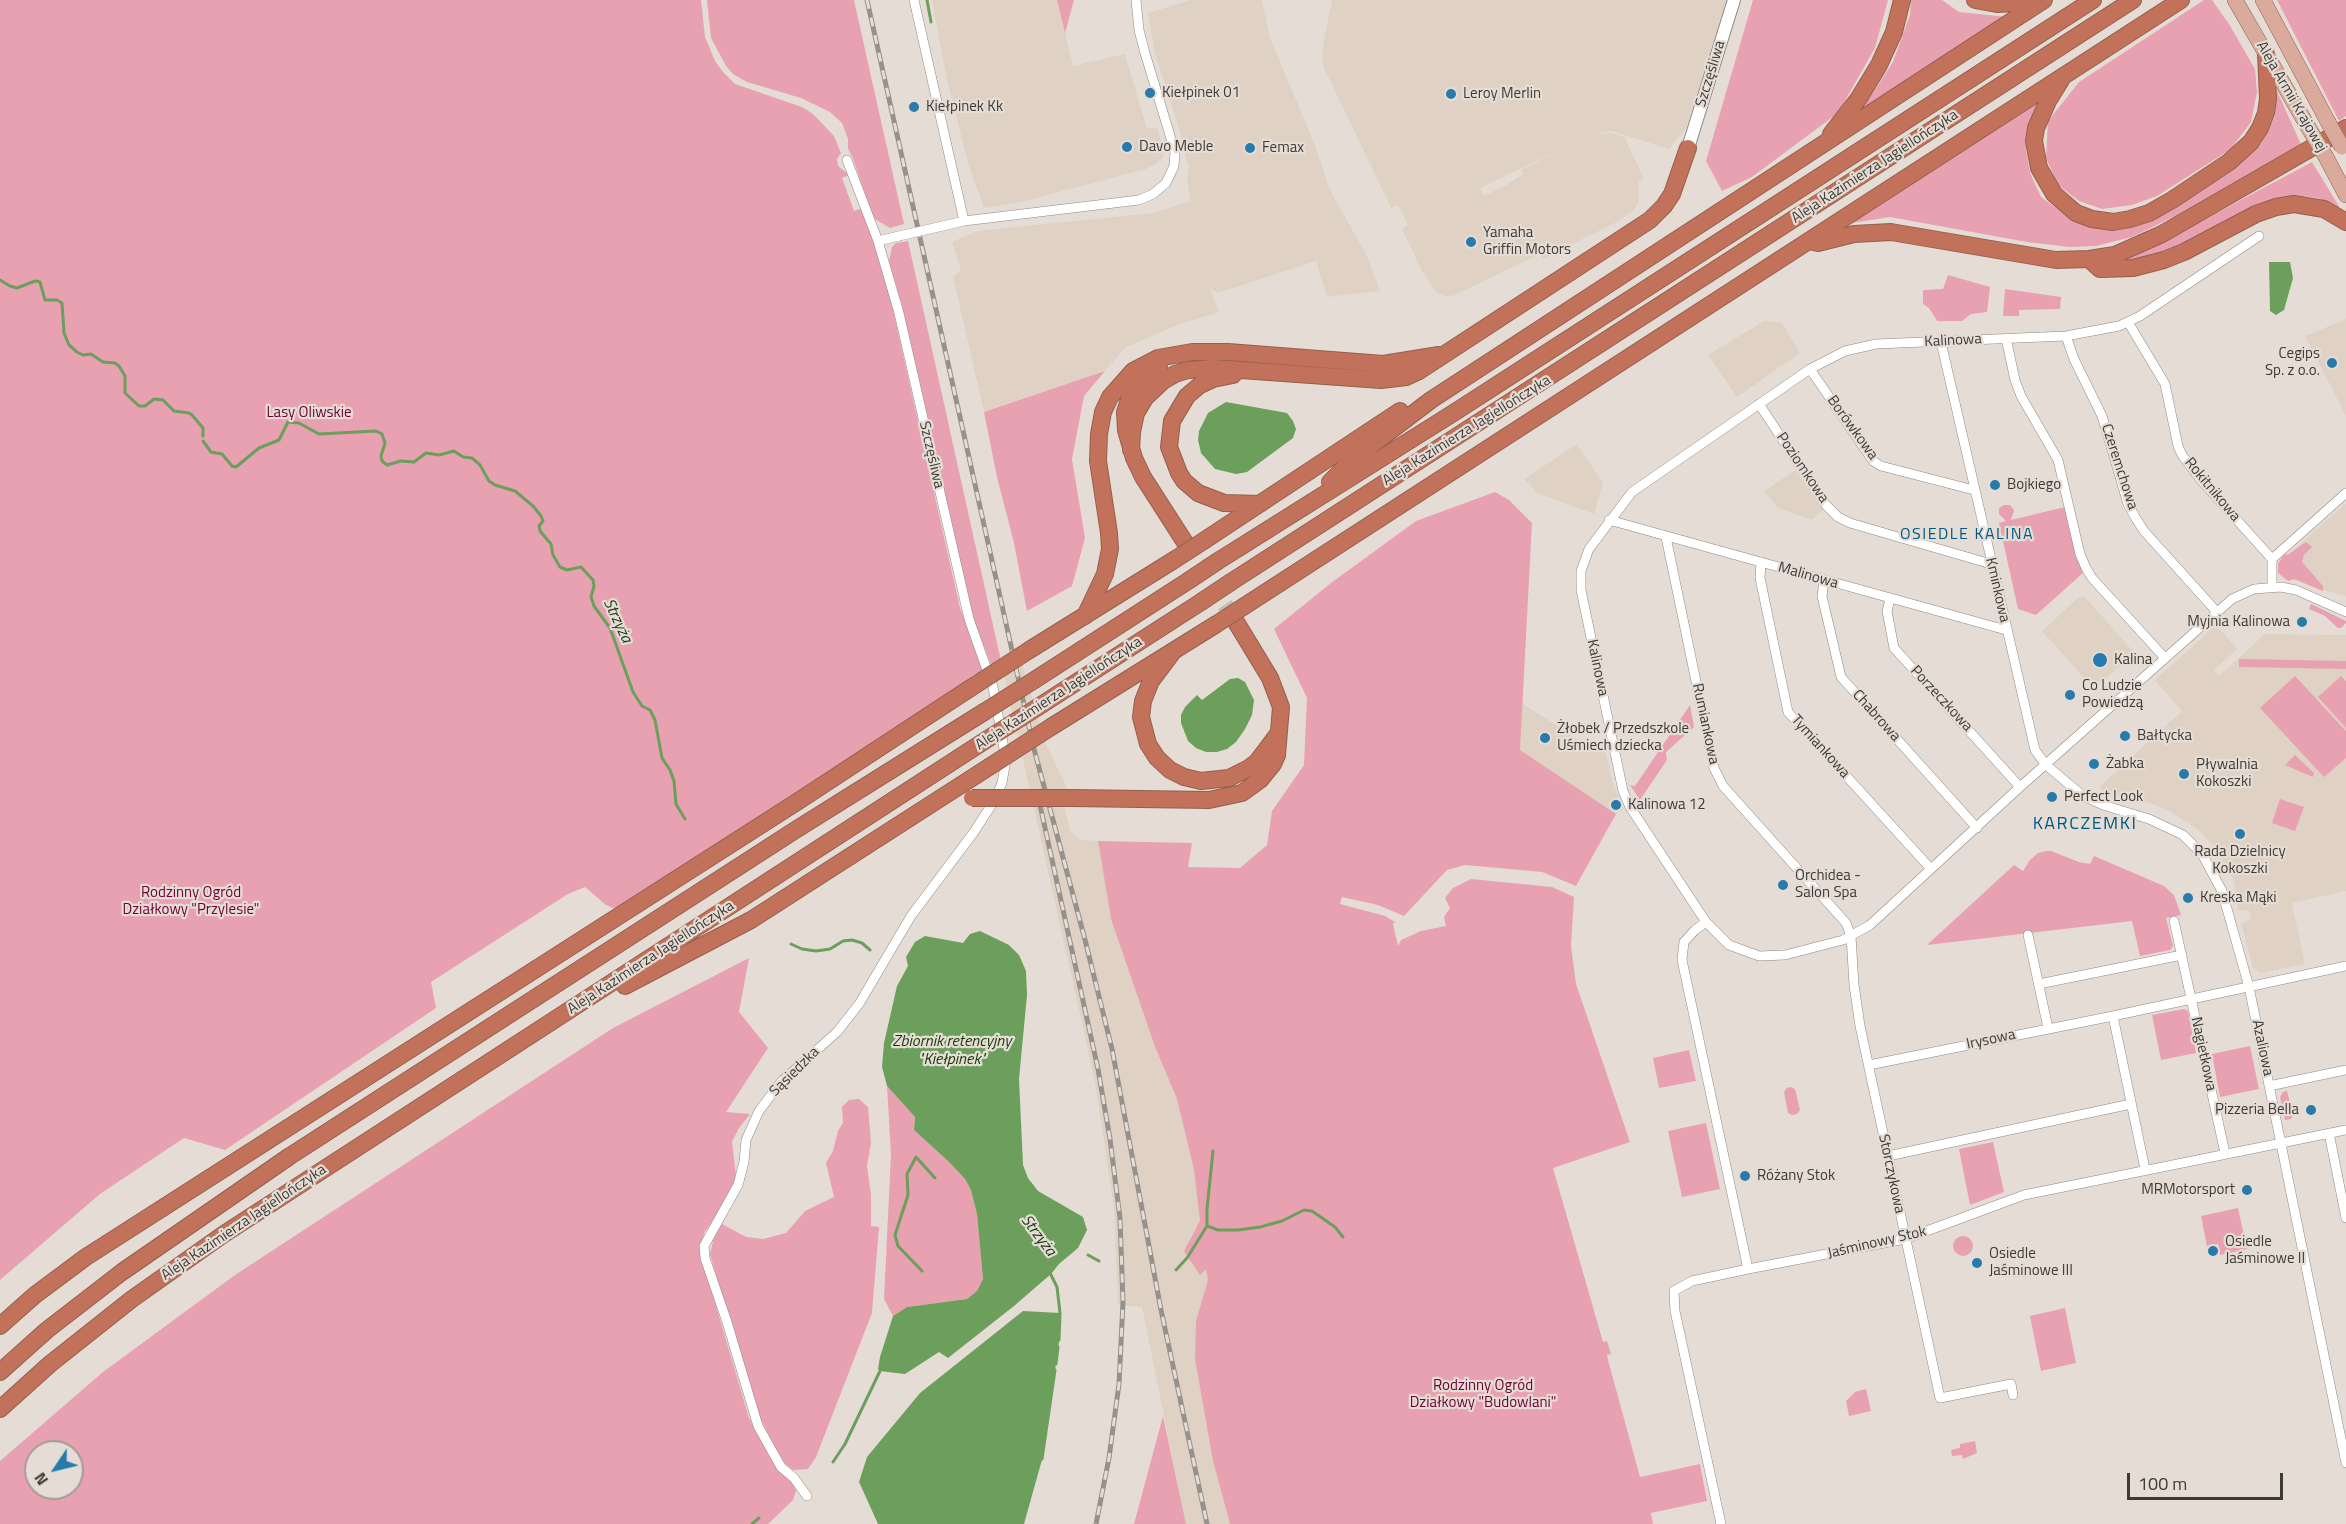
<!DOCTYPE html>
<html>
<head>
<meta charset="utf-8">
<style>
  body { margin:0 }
  #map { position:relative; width:2346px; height:1524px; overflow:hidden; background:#e5ddd5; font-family:"Titillium Web",sans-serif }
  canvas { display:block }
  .north { position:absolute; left:24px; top:1440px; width:60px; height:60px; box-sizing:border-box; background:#e5ddd5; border:2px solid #a29c96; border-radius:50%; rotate:235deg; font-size:16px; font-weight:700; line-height:24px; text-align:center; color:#3e3b37 }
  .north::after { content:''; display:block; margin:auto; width:21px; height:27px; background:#267bab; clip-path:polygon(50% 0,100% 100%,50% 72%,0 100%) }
  .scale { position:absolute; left:2127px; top:1473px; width:156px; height:27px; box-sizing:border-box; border:3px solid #3e3b37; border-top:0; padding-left:8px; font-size:18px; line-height:21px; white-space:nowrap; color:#3e3b37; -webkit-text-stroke:4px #e5ddd5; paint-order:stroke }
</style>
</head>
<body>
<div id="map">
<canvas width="2346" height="1524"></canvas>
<div class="north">N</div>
<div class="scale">100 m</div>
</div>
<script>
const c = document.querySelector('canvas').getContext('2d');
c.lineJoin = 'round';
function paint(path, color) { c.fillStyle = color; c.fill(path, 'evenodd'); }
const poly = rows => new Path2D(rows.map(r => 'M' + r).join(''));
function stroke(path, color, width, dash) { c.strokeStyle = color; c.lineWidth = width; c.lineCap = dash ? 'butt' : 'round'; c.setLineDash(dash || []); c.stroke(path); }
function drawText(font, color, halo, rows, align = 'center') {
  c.font = font + ' "Titillium Web",sans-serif'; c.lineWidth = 4.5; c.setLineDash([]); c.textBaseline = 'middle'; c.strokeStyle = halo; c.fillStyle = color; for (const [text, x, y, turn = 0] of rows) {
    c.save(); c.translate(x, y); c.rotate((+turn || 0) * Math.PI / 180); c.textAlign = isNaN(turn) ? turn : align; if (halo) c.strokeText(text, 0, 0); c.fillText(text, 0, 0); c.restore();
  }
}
paint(poly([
  [932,0,1057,0,1073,66,1125,54,1147,129,1157,127,1164,150,1163,157,1157,163,1146,169,1021,202,984,208,968,163,947,80],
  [1191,0,1262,0,1270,38,1315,145,1330,190,1368,258,1380,291,1327,297,1316,261,1218,293,1210,288,1219,312,1177,325,1125,348,1105,371,984,412,953,277,961,270,952,242,977,231,1154,213,1190,201,1187,178,1189,164,1186,162,1186,151,1154,50,1148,13],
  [1332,0,1728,0,1686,128,1669,149,1611,131,1591,135,1609,133,1624,136,1644,179,1638,182,1639,200,1634,210,1619,221,1542,259,1540,254,1455,295,1446,297,1436,292,1423,273,1402,229,1408,225,1398,205,1391,208,1324,68,1322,56,1323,45],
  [1566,147,1521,170,1523,174,1506,185,1484,196,1480,188],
  [2346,319,2346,416,2305,336],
  [1764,321,1782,323,1800,353,1737,397,1708,355],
  [1577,444,1603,483,1594,514,1537,493,1524,479],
  [1796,470,1823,510,1812,520,1778,508,1764,491],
  [2346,503,2346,596,2323,590,2290,553],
  [2079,597,2085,597,2132,650,2132,655,2094,689,2042,631],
  [2216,625,2237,649,2214,670,2219,676,2265,634,2346,635,2346,891,2292,903,2305,964,2261,973,2253,968,2241,923,2251,920,2249,910,2237,910,2238,900,2233,879,2212,844,2196,828,2166,809,2144,801,2117,796,2102,790,2099,787,2182,711,2155,680],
  [1018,650,1046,744,1066,786,1065,810,1070,831,1080,840,1098,841,1111,919,1155,1047,1177,1099,1194,1170,1208,1280,1196,1321,1213,1461,1230,1524,1186,1524,1142,1307,1118,1305,1114,1208,1095,1082,1001,661],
  [1522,703,1594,750,1606,752,1612,781,1623,809,1616,814,1519,750]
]), '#dfd2c4');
paint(poly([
  [0,0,701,0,705,37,715,61,723,72,735,84,802,107,813,114,834,136,841,153,837,159,838,166,849,175,842,178,854,211,862,208,886,279,960,608,986,671,977,676,975,674,950,692,618,910,606,905,585,887,568,894,431,982,436,1008,225,1150,184,1138,100,1194,0,1280],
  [707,0,854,0,904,224,890,228,873,218,853,158,848,149,848,139,842,123,830,112,801,98,747,82,733,74,726,66,711,38],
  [1057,0,1074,0,1065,33],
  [1753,0,1888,0,1875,48,1838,113,1752,177,1722,191,1706,161],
  [1911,0,1942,0,1959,12,2008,17,1861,111,1893,62,1910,15],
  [2204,0,2212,0,2229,24,2255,69,2257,92,2251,122,2231,149,2157,196,2132,205,2102,209,2079,201,2058,185,2046,158,2048,121,2079,82],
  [2277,0,2346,0,2346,116,2339,121],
  [2276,89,2301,144,2177,215,2132,237,2096,246,2070,247,2027,242,1890,217,1845,224,2041,97,2028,127,2026,150,2030,173,2041,197,2067,216,2092,227,2123,228,2233,168,2261,144,2275,117],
  [2312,162,2340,208,2318,198,2295,195,2263,203,2183,245,2145,259,2119,262,2166,240],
  [908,241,1001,661,992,667,971,612,902,305,889,261,892,247,896,243],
  [1948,275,1990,287,1987,312,1971,314,1962,321,1937,321,1929,308,1923,304,1923,290,1943,289],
  [2005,289,2061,297,2060,309,2019,310,2019,316,2003,316],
  [1105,371,1084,396,1072,459,1085,538,1072,586,1027,611,1014,543,997,477,984,412],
  [1495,492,1509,500,1532,523,1520,750,1616,814,1576,886,1542,872,1465,865,1447,870,1404,916,1378,905,1342,897,1340,904,1385,916,1395,922,1393,924,1398,946,1401,940,1421,931,1446,926,1444,917,1450,908,1445,898,1453,888,1471,879,1552,887,1574,897,1571,946,1576,984,1630,1142,1553,1168,1603,1342,1607,1341,1611,1354,1607,1355,1608,1360,1640,1477,1700,1464,1707,1501,1651,1513,1653,1524,1230,1524,1213,1461,1195,1359,1196,1321,1208,1280,1206,1269,1200,1275,1184,1251,1200,1221,1194,1170,1177,1099,1155,1047,1111,919,1098,841,1192,843,1188,867,1240,868,1267,845,1272,811,1304,765,1307,698,1274,629,1331,583,1416,521],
  [2004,505,2010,505,2014,510,2011,520,2065,507,2076,556,2083,573,2036,615,2018,609,1999,523,2006,521,1999,514,1999,508],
  [2306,542,2312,547,2304,555,2302,562,2323,586,2323,591,2294,579,2288,581,2278,573,2278,563,2284,555,2289,554],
  [2311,604,2346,621,2346,623,2341,628,2338,628,2325,616,2309,609],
  [2239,659,2346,661,2346,669,2239,667],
  [2295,676,2346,731,2346,758,2324,777,2260,708],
  [2341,676,2346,681,2346,728,2318,697],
  [1690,705,1694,727,1666,752,1667,760,1640,800,1630,785,1635,786],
  [2295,755,2314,773,2313,777,2285,765],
  [2280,799,2304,807,2295,831,2272,823],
  [2046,851,2051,851,2079,862,2090,864,2094,856,2164,886,2174,895,2181,915,2166,918,2173,946,2170,950,2140,956,2132,921,1927,945,2014,865,2023,871,2030,860,2038,853],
  [749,958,739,1012,768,1048,726,1112,750,1114,739,1128,732,1142,736,1176,729,1197,704,1233,701,1255,749,1418,772,1461,794,1485,796,1491,793,1500,768,1524,0,1524,0,1461,103,1372,235,1275,613,1028],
  [36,1452,72,1452,72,1488,36,1488],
  [2184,1009,2188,1011,2196,1053,2161,1060,2152,1015],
  [2250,1046,2259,1089,2220,1097,2212,1054],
  [1689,1050,1696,1081,1659,1088,1653,1058],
  [887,1086,915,1117,914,1130,949,1162,965,1179,971,1190,977,1214,983,1279,977,1291,967,1299,907,1307,893,1316,884,1299,891,1154],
  [1791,1087,1795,1089,1800,1110,1797,1114,1792,1115,1788,1113,1784,1092,1787,1088],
  [2287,1091,2293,1115,2291,1119,2285,1120,2280,1097,2283,1092],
  [859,1099,868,1107,871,1143,867,1166,871,1195,871,1226,879,1227,872,1313,816,1457,808,1469,793,1470,779,1459,763,1423,757,1414,710,1254,714,1237,722,1224,746,1237,763,1239,786,1233,805,1211,834,1197,826,1163,833,1151,838,1131,843,1123,842,1107,849,1100],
  [1706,1123,1720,1189,1682,1197,1668,1131],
  [1993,1142,2004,1192,1970,1205,1959,1149],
  [2238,1208,2247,1249,2220,1255,2218,1244,2207,1246,2201,1216],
  '1953 1246a10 10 0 1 1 20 0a10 10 0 1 1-20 0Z',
  [2065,1308,2076,1363,2041,1371,2030,1316],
  [1866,1389,1871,1411,1849,1416,1846,1401,1855,1392],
  [1163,1416,1186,1524,1134,1524],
  [1975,1441,1977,1453,1963,1459,1962,1455,1952,1456,1951,1450,1960,1448,1960,1444]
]), '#e8a1b1');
paint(poly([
  [2269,262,2290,262,2293,278,2284,310,2276,315,2270,311],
  [1226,402,1287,413,1293,421,1296,429,1293,438,1247,472,1236,474,1215,469,1201,453,1198,440,1199,431,1208,413],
  [1238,678,1245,682,1254,700,1252,715,1245,729,1236,742,1227,749,1217,752,1206,752,1196,748,1188,741,1181,723,1181,715,1185,707,1197,695,1202,700,1230,679],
  [980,931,1009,945,1019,955,1026,971,1027,995,1019,1079,1023,1165,1028,1178,1038,1191,1083,1217,1087,1230,1078,1248,1059,1264,1051,1274,1014,1306,948,1358,939,1352,905,1374,880,1371,878,1369,880,1357,893,1316,907,1307,967,1299,977,1291,983,1279,977,1214,971,1190,965,1179,949,1162,914,1130,915,1117,887,1086,882,1067,884,1043,897,986,908,966,906,957,915,942,925,936,963,943,970,934],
  [1023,1311,1060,1313,1060,1335,1043,1456,1024,1524,878,1524,859,1482,867,1457,920,1393]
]), '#6c9f5b');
stroke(poly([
  [927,0,931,22],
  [0,280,10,286,17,288,35,281,40,282,45,300,57,300,62,303,64,333,69,345,77,352,83,355,91,354,103,362,115,363,119,366,125,376,125,393,139,406,145,406,154,399,163,400,174,411,189,413,192,415,203,428,203,436],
  [203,441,211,452,222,454,232,466,236,467,259,448,279,440,288,422,299,423,319,434,376,431,382,434,385,443,381,456,382,461,387,465,401,461,414,462,426,453,439,455,454,451,463,457,472,458,480,465,489,481,495,485,515,491,533,506,541,516,543,521,539,526,540,531,551,544,553,555,560,567,567,570,581,567,593,580,594,586,591,597,594,606,610,628,633,692,642,706,650,710,655,720,662,758,670,770,674,781,676,804,685,819],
  [791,944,802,949,816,951,830,949,843,941,852,940,862,943,870,950],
  [1207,1226,1218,1230,1238,1230,1260,1227,1282,1221,1304,1210,1312,1211,1335,1227,1343,1237],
  [1088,1255,1099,1261],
  [1176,1270,1187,1258,1207,1226,1207,1209,1213,1151],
  [922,1271,898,1246,895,1235,908,1195,907,1174,916,1157,935,1178],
  [1049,1271,1057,1287,1060,1313,1059,1340],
  [1056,1364,1058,1347],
  [1042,1459,1055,1370],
  [833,1462,845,1444,880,1371],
  [752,1524,759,1518]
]), '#6c9f5b', 3);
stroke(poly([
  [1186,544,1236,622]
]), '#c4bdb5', 16, [16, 8]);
const minor = poly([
  [914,0,964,221],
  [934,228,964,221,1139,200,1153,194,1166,183,1174,166,1175,152,1145,53,1139,30,1136,0],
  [2259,236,2140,316,2119,326,2066,336,1876,344,1845,351,1810,369,1632,492,1589,549,1581,571,1581,590,1623,791,1630,807,1706,922,1729,945,1759,956,1785,955,1843,940,1870,925,2020,787,2232,599,2254,589,2281,587,2296,590,2346,612],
  [878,241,899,236],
  [2128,322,2165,384,2178,446,2182,455,2200,479,2272,559,2272,587],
  [2066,336,2074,359,2102,416,2128,504,2135,517,2144,531,2216,611],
  [2006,338,2015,380,2021,396,2058,460,2080,554,2086,568,2092,578,2164,657],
  [1941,342,2035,750,2046,765,2083,796,2103,805,2149,819,2183,835,2202,854,2222,891,2249,987,2346,1463],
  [1810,369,1873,461,1881,466,1974,490],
  [1759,404,1826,505,1838,517,1850,523,1991,564],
  [1609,520,2006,630],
  [1666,537,1714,768,1723,786,1846,923,1851,936,1854,985,1860,1026,1940,1398,2011,1384,2013,1395],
  [2272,559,2346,493],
  [1761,562,1760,578,1788,712,1931,869],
  [1824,581,1822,596,1841,677,1977,828],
  [1890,599,1887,611,1894,648,2020,787],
  [2174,921,2225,1153],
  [1706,922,1695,930,1684,942,1682,960,1748,1269],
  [2028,935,2048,1028],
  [2039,984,2182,955],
  [2113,1016,2145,1169],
  [1869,1065,2113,1016,2346,966],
  [2269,1086,2346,1070],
  [2329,1133,2346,1218],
  [1888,1156,2131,1104],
  [807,1496,794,1478,781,1467,758,1426,727,1322,705,1258,704,1246,738,1185,744,1162,746,1140,759,1111,781,1082,837,1032,859,1004,911,916,974,832,994,801,1002,783,1006,760,993,687,969,619,899,313,878,241,847,160],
  [1721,1524,1675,1311,1674,1291,1692,1281,1748,1269,1905,1239,2024,1195,2346,1130]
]);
const tertiary = poly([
  [1688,148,1734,0]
]);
const primary = poly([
  [2235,0,2311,132],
  [2263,0,2328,122],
  [2326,157,2346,195]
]);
const motorway = poly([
  [1975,0,1997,4,2038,2],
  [2061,80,2048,101,2036,128,2034,141,2039,168,2054,194,2076,213,2092,219,2113,222,2130,219,2149,213,2172,200,2229,162,2251,142,2260,128,2266,113,2268,99,2266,54],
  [1831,134,1859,98,1879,65,1894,32,1902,0],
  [1809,241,1818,243,1854,234,1891,232,2056,260,2089,259,2115,255,2162,234,2346,128],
  [2089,259,2100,269,2133,268,2164,260,2184,252,2256,214,2276,207,2294,204,2324,209,2346,222],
  [1159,368,1143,378,1132,391,1125,412,1126,430,1134,458,1143,477,1186,544],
  [1233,375,1213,379,1200,385,1187,396,1172,421,1169,447,1179,473,1184,481,1198,493,1224,503,1260,504],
  [1131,450,1132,432,1136,413,1145,398,1163,381,1175,374,1188,370,1213,368,1381,380,1406,377,1419,371,1650,220,1664,206,1672,194,1688,148],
  [1330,482,1352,460,1431,400,2044,0],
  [1205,540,1400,411],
  [1218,561,1455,412,2093,0],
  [1231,582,2133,0],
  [1246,605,2181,0],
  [1085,616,1105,574,1110,549,1109,533,1098,461,1099,434,1103,412,1110,397,1133,371,1158,358,1192,352,1228,352,1383,364,1439,355],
  [1031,649,1174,560],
  [1172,653,1151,681,1143,701,1141,717,1148,744,1157,758,1170,770,1184,777,1201,781,1229,778,1249,768,1257,762,1278,734],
  [1036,679,1188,581],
  [1038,707,1201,602],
  [1051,727,1215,625],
  [1071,798,1209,800,1242,793,1260,780,1273,764,1277,755,1281,707,1270,678,1236,622],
  [625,986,751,920,989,767],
  [0,1326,35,1295,86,1257,800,800,969,689],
  [0,1372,47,1330,122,1272,290,1156,797,829,984,712],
  [0,1409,50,1364,132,1299,224,1234,986,740]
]);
stroke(minor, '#8f8880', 10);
stroke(tertiary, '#8f8880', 14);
stroke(primary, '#945f4e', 16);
stroke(motorway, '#945f4e', 18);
stroke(minor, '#fff', 9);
stroke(tertiary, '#fff', 12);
stroke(primary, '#daaa9c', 15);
stroke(motorway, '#c2725a', 16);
const rail = poly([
  [867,0,1034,749,1084,936,1112,1049,1161,1310,1207,1524],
  [1038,796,1098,1069,1110,1139,1120,1218,1123,1302,1119,1384,1109,1458,1096,1524]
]);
stroke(rail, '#97918b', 5);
stroke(rail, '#e5ddd5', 3, [9]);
const minorBridge = poly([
  [899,236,934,228]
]);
const primaryBridge = poly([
  [2328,122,2342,147],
  [2311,132,2326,157]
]);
const motorwayBridge = poly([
  [1174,560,1205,540],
  [1188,581,1218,561],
  [1201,602,1231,582],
  [1215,625,1246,605],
  [969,689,1031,649],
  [984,712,1036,679],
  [986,740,1038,707],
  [989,767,1051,727],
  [972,798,1071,798]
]);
stroke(minorBridge, '#8f8880', 10, []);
stroke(primaryBridge, '#945f4e', 16, []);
stroke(motorwayBridge, '#945f4e', 18, []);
stroke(minorBridge, '#fff', 9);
stroke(primaryBridge, '#daaa9c', 15);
stroke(motorwayBridge, '#c2725a', 16);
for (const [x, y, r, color] of [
  [1150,93,6,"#267bab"],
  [1451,94,6,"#267bab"],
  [914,107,6,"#267bab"],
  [1127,147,6,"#267bab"],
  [1250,148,6,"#267bab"],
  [1471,242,6,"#267bab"],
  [2332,363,6,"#267bab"],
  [1995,485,6,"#267bab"],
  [2302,622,6,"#267bab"],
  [2100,660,8,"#267bab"],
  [2070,695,6,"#267bab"],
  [2125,736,6,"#267bab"],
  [1545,738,6,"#267bab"],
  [2094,764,6,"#267bab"],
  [2184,774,6,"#267bab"],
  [2052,797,6,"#267bab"],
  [1616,805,6,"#267bab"],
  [2240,834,6,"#267bab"],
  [1783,885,6,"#267bab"],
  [2188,898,6,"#267bab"],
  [2311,1110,6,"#267bab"],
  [1745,1176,6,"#267bab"],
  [2247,1190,6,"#267bab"],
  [2213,1251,6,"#267bab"],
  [1977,1263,6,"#267bab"]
]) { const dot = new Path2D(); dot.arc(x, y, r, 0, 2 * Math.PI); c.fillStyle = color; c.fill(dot); stroke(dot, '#e5ddd5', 2); }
drawText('15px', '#3e3b37', '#e5ddd5', [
  ["Szczęśliwa",1711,74,-73],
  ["Aleja Armii Krajowej",2291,97,60],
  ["Aleja Kazimierza Jagiellończyka",1875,167,-33],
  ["Kalinowa",1953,341,-3],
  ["Borówkowa",1852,428,54],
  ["Aleja Kazimierza Jagiellończyka",1467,431,-32],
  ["Szczęśliwa",931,455,77],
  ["Czeremchowa",2119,467,72],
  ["Poziomkowa",1802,468,56],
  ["Rokitnikowa",2212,490,50],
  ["Malinowa",1808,576,16],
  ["Kminkowa",1997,590,77],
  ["Kalinowa",1597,668,78],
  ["Aleja Kazimierza Jagiellończyka",1059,694,-33],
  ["Porzeczkowa",1941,699,47],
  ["Chabrowa",1876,716,48],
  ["Rumiankowa",1705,724,78],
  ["Tymiankowa",1820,747,48],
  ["Aleja Kazimierza Jagiellończyka",651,958,-33],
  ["Irysowa",1991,1040,-12],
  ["Azaliowa",2262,1048,78],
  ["Nagietkowa",2203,1054,78],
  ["Sąsiedzka",795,1072,-45],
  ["Storczykowa",1891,1174,78],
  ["Aleja Kazimierza Jagiellończyka",244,1223,-34],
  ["Jaśminowy Stok",1877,1243,-13]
]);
drawText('15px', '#3e3b37', '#e5ddd5', [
  ["Kiełpinek 01",1162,93],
  ["Leroy Merlin",1463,94],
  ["Kiełpinek Kk",926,107],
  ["Davo Meble",1139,147],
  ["Femax",1262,148],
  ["Yamaha",1483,233],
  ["Griffin Motors",1483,250],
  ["Cegips",2320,354,"right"],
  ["Sp. z o.o.",2320,371,"right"],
  ["Bojkiego",2007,485],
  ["Myjnia Kalinowa",2290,622,"right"],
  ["Kalina",2114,660],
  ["Co Ludzie",2082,686],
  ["Powiedzą",2082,703],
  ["Żłobek / Przedszkole",1557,729],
  ["Uśmiech dziecka",1557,746],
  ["Bałtycka",2137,736],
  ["Żabka",2106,764],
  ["Pływalnia",2196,765],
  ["Kokoszki",2196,782],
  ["Perfect Look",2064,797],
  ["Kalinowa 12",1628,805],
  ["Rada Dzielnicy",2240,852,"center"],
  ["Kokoszki",2240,869,"center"],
  ["Orchidea -",1795,876],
  ["Salon Spa",1795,893],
  ["Kreska Mąki",2200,898],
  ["Pizzeria Bella",2299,1110,"right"],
  ["Różany Stok",1757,1176],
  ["MRMotorsport",2235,1190,"right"],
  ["Osiedle",2225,1242],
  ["Jaśminowe II",2225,1259],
  ["Osiedle",1989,1254],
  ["Jaśminowe III",1989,1271]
], 'left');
drawText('15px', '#700032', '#e5ddd5', [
  ["Lasy Oliwskie",309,413],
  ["Rodzinny Ogród",191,893],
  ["Działkowy \"Przylesie\"",191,910],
  ["Rodzinny Ogród",1483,1386],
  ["Działkowy \"Budowlani\"",1483,1403]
]);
c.letterSpacing = '1.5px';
drawText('16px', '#005983', '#e5ddd5', [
  ["OSIEDLE KALINA",1967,535]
]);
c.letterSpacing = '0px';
drawText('italic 16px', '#163908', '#e5ddd5', [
  ["Strzyża",617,621,65],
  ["Zbiornik retencyjny",952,1042],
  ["\"Kiełpinek\"",952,1060],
  ["Strzyża",1038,1236,53]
]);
c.letterSpacing = '1.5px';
drawText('18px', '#005983', '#e5ddd5', [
  ["KARCZEMKI",2085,825]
]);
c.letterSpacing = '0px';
</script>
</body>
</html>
